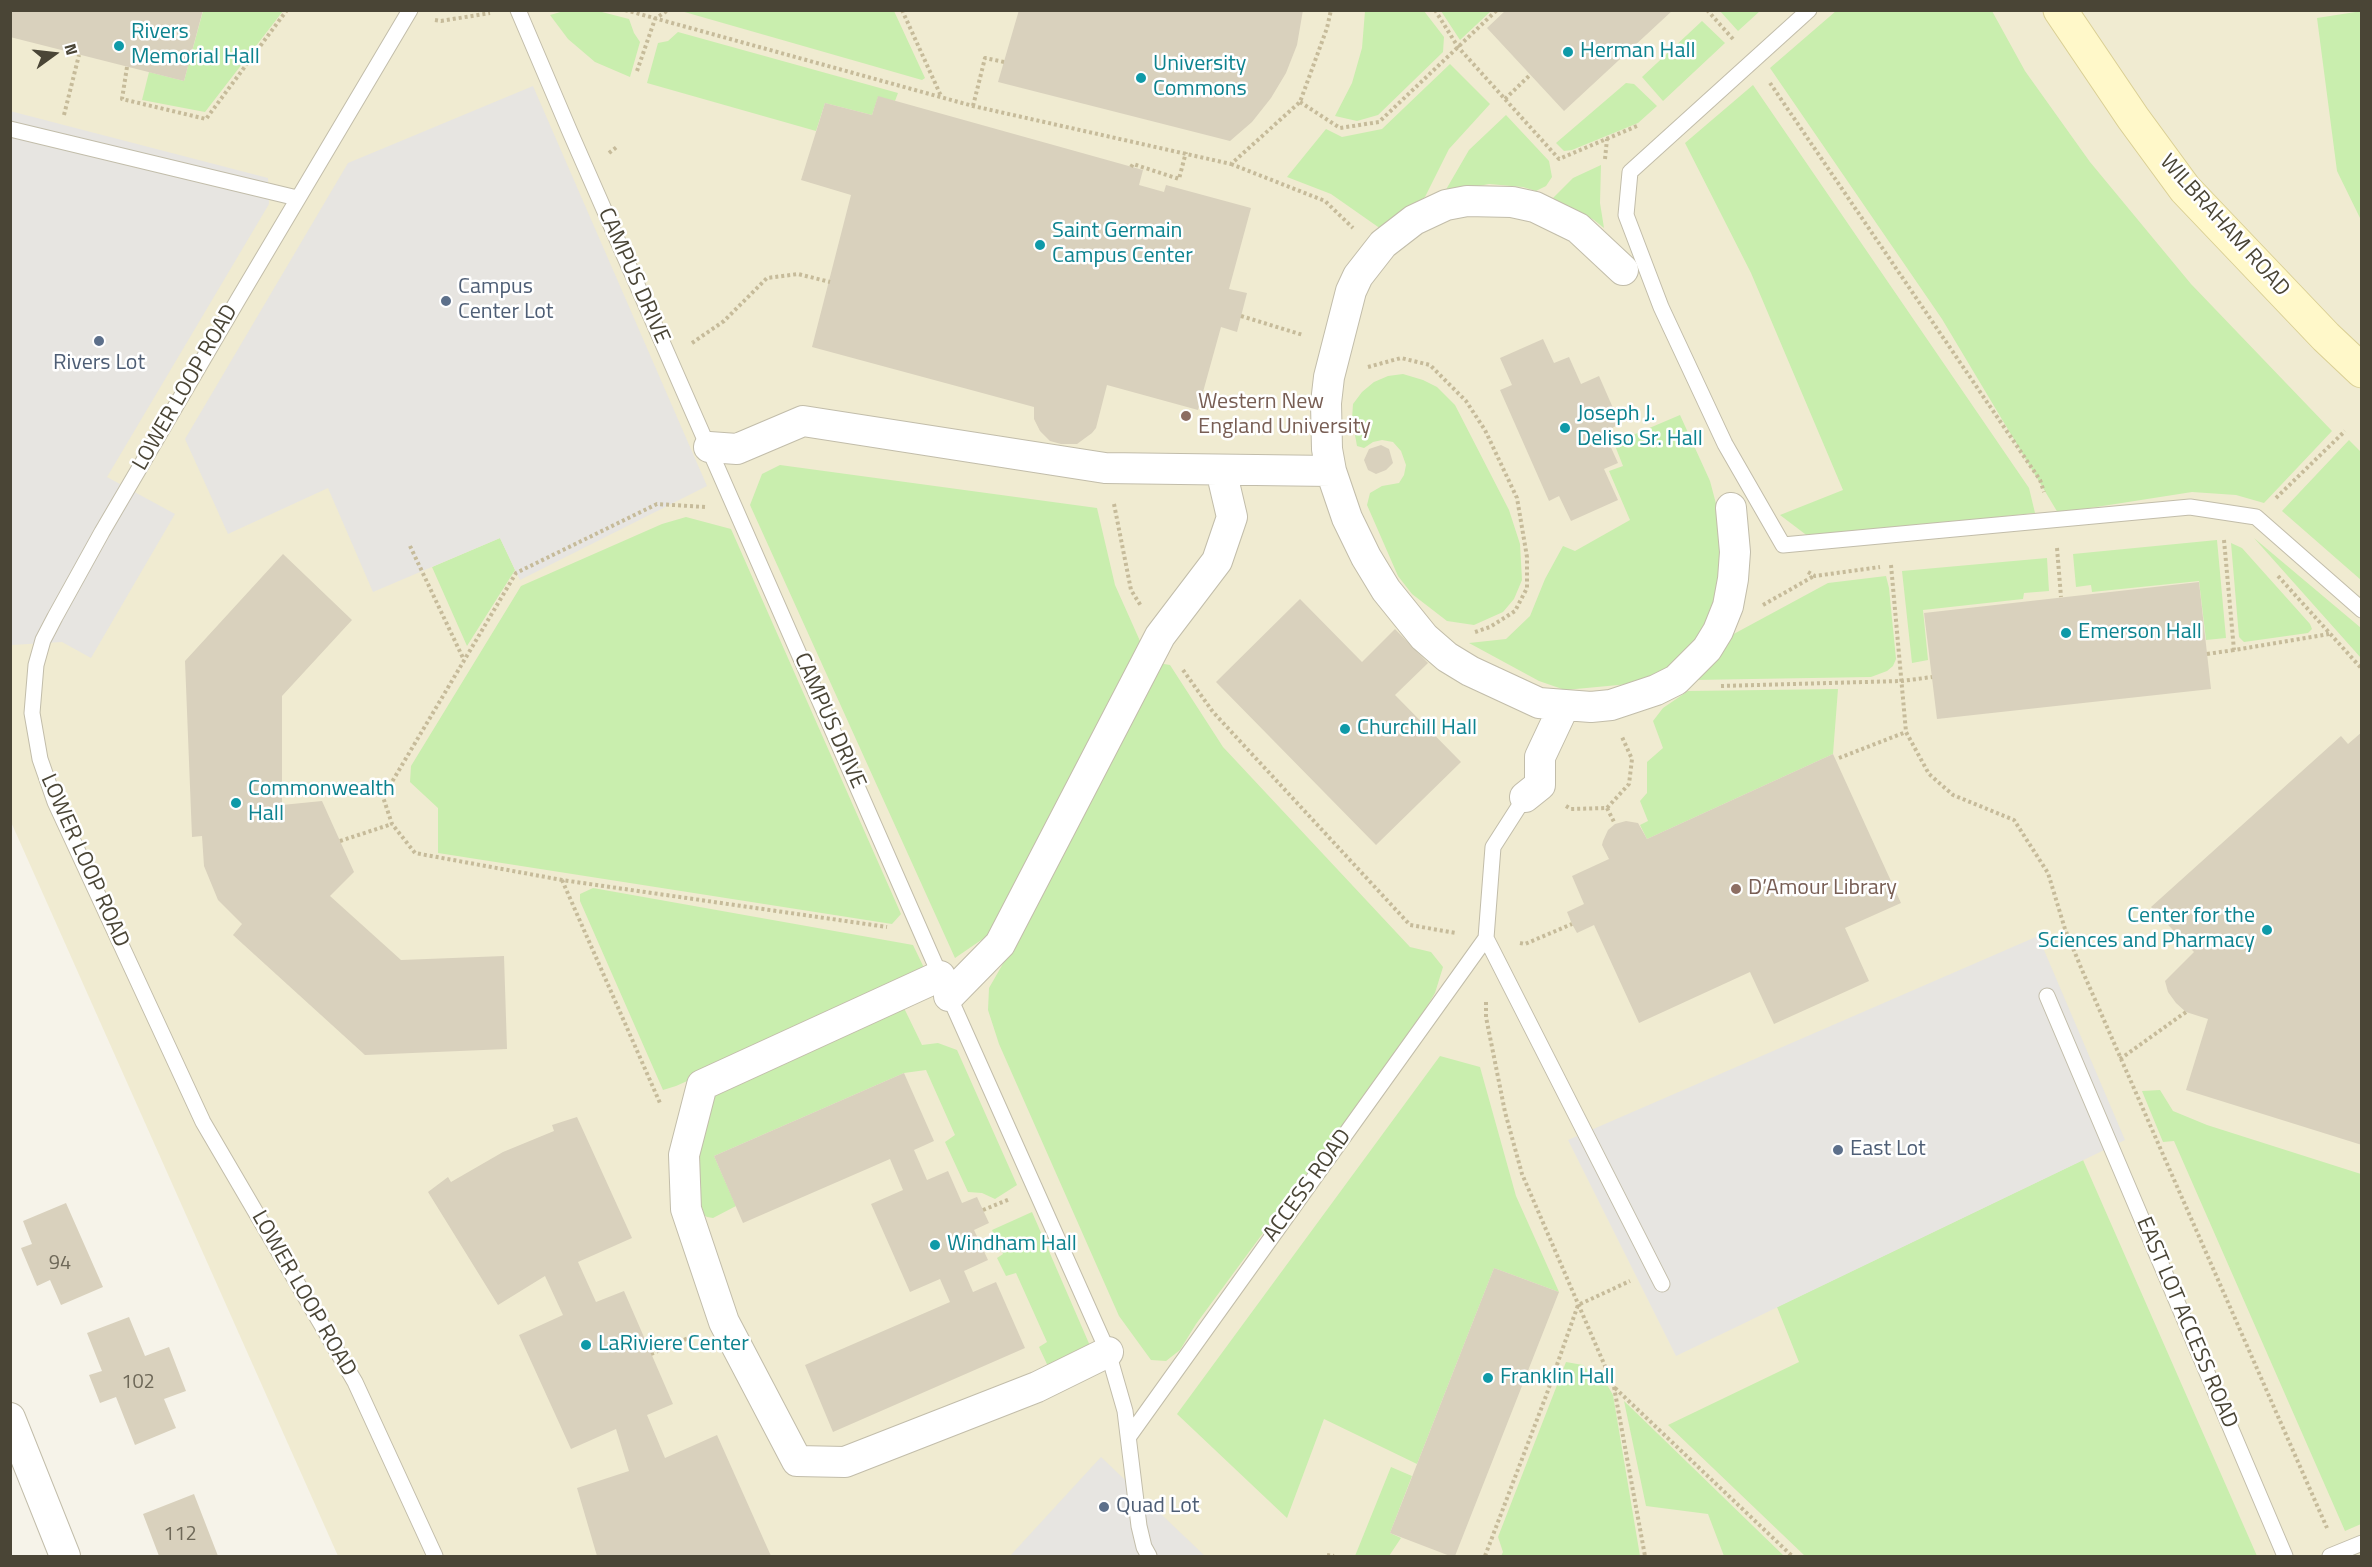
<!DOCTYPE html>
<html>
<head>
<meta charset="utf-8">
<style>
  body { margin:0 }
  #map { position:relative; width:2372px; height:1567px; overflow:hidden; background:#f6f3e9; font-family:"Titillium Web",sans-serif }
  canvas { display:block }
  .frame { position:absolute; inset:0; border:12px solid #4a4536; pointer-events:none }
  .north { position:absolute; left:24px; top:24px; width:60px; height:60px; -webkit-text-stroke:4px #fff; paint-order:stroke; rotate:75deg; font-size:16px; font-weight:700; line-height:24px; text-align:center; color:#4a4536 }
  .north::after { content:''; display:block; margin:auto; width:21px; height:27px; background:#4a4536; clip-path:polygon(50% 0,100% 100%,50% 72%,0 100%) }
</style>
</head>
<body>
<div id="map">
<canvas width="2372" height="1567"></canvas>
<div class="frame"></div>
<div class="north">N</div>
</div>
<script>
const c = document.querySelector('canvas').getContext('2d');
c.lineJoin = 'round';
function paint(path, color) { c.fillStyle = color; c.fill(path, 'evenodd'); }
const poly = rows => new Path2D(rows.map(r => 'M' + r).join(''));
function stroke(path, color, width, dash) { c.strokeStyle = color; c.lineWidth = width; c.lineCap = dash ? 'butt' : 'round'; c.setLineDash(dash || []); c.stroke(path); }
function drawText(font, color, halo, rows, align = 'center') {
  c.font = font + ' "Titillium Web",sans-serif'; c.lineWidth = 5; c.setLineDash([]); c.textBaseline = 'middle'; c.strokeStyle = halo; c.fillStyle = color; for (const [text, x, y, turn = 0] of rows) {
    c.save(); c.translate(x, y); c.rotate((+turn || 0) * Math.PI / 180); c.textAlign = isNaN(turn) ? turn : align; if (halo) c.strokeText(text, 0, 0); c.fillText(text, 0, 0); c.restore();
  }
}
paint(poly([
  [10,11,2361,11,2361,1556,338,1556,11,822]
]), '#f0ebd1');
paint(poly([
  [203,11,283,11,205,112,142,100,149,72,184,81],
  [564,11,598,11,629,19,634,33,640,42,630,77,595,62,568,39,550,15],
  [681,11,894,11,925,78,922,80],
  [1365,11,1424,11,1444,37,1443,52,1378,115,1357,121,1335,116,1352,83,1362,48],
  [1441,11,1491,11,1460,40],
  [1720,11,1760,11,1738,31],
  [1836,11,1992,11,2025,71,2090,162,2191,284,2332,431,2264,503,2236,495,2192,492,2058,513,1942,319,1770,68],
  [2362,11,2362,220,2361,220,2337,171,2317,18],
  [1702,21,1725,43,1663,101,1642,77],
  [678,32,898,93,895,101,878,97,872,115,825,103,816,131,647,83,658,43,668,41],
  [1450,64,1490,104,1449,149,1425,197,1381,229,1331,194,1287,177,1326,129,1342,137,1382,129],
  [1626,83,1634,84,1657,106,1638,123,1572,150,1564,151,1556,143],
  [1753,85,2029,488,2035,513,1809,537,1780,515,1843,490,1751,273,1685,143],
  [1506,115,1549,161,1552,177,1546,186,1536,191,1523,187,1489,184,1444,193,1469,150],
  [1601,165,1600,203,1604,228,1594,220,1553,198,1573,178],
  [1403,374,1423,380,1437,387,1455,405,1509,510,1520,544,1522,580,1514,599,1503,612,1474,625,1447,621,1412,594,1398,576,1367,505,1370,493,1382,486,1399,483,1404,475,1406,465,1401,451,1393,442,1382,440,1373,442,1364,448,1357,446,1352,419,1353,404,1362,392,1374,382,1388,376],
  [1680,415,1710,481,1719,515,1722,574,1705,628,1689,649,1673,664,1653,676,1629,684,1565,690,1539,681,1469,643,1506,639,1530,616,1545,579,1563,546,1575,551,1630,520,1609,471,1623,466,1614,443],
  [2349,440,2361,452,2361,580,2282,511],
  [780,465,1097,508,1115,585,1140,641,990,934,955,958,750,505,762,474],
  [686,517,731,529,901,914,892,924,438,853,438,808,410,782,411,766,521,586,662,524],
  [500,538,515,570,467,646,432,567],
  [2254,538,2361,628,2361,658],
  [2217,540,2226,638,2206,640,2199,581,2092,592,2091,585,2076,587,2073,554],
  [2231,543,2242,548,2310,624,2312,629,2308,633,2244,642,2239,637],
  [2047,558,2049,591,2024,593,2023,599,1923,610,1928,660,1912,663,1902,571],
  [1886,576,1889,588,1896,659,1893,666,1887,671,1871,677,1693,680,1730,636,1828,583],
  [1158,663,1170,665,1223,747,1410,947,1431,952,1443,967,1435,993,1414,1028,1196,1324,1180,1350,1166,1361,1151,1360,1119,1316,999,1044,988,1010,989,988,1016,941],
  [1838,689,1833,754,1647,839,1640,825,1648,821,1640,801,1647,793,1647,762,1663,748,1653,721,1663,708,1688,691],
  [593,888,913,945,927,974,676,1086,663,1090,580,901,580,894],
  [904,1008,922,1045,938,1043,957,1050,1017,1185,995,1199,982,1193,968,1192,945,1142,955,1135,926,1070,904,1073,714,1156,736,1206,713,1218,707,1217,700,1212,690,1180,713,1097,721,1087],
  [1440,1056,1480,1067,1516,1196,1559,1292,1494,1268,1417,1464,1324,1419,1287,1518,1177,1414],
  [2160,1090,2173,1111,2207,1125,2361,1174,2361,1524,2345,1531,2174,1141,2163,1142,2142,1091],
  [2083,1160,2257,1556,1805,1556,1668,1425,1799,1362,1777,1307],
  [1032,1212,1094,1355,1052,1375,1039,1347,1047,1342,1016,1273,1006,1276,997,1258,1003,1254,992,1230],
  [1566,1362,1583,1365,1597,1379,1603,1378,1613,1395,1640,1556,1501,1556,1503,1552,1498,1537],
  [1624,1401,1784,1556,1724,1556,1708,1514,1646,1506],
  [1391,1467,1412,1476,1390,1533,1401,1538,1389,1556,1355,1556]
]), '#c9eeae');
paint(poly([
  [533,86,707,486,520,580,500,538,373,592,328,488,228,534,185,439,348,163],
  [10,111,268,178,269,204,107,477,175,514,91,658,62,642,12,645,11,642],
  [2038,936,2125,1140,1676,1356,1568,1140],
  [1101,1457,1205,1556,1010,1556]
]), '#e7e5e1');
paint(poly([
  [10,10,203,10,184,81,10,37],
  [1019,10,1303,10,1297,45,1286,73,1271,98,1252,122,1230,141,998,82],
  [1506,10,1673,10,1564,111,1487,28],
  [878,96,1143,170,1139,185,1164,192,1166,185,1251,208,1229,289,1247,293,1237,332,1221,327,1198,410,1107,385,1096,428,1092,433,1077,444,1061,444,1050,441,1040,431,1034,419,1034,407,812,347,851,195,801,180,825,103,872,115],
  [1543,339,1554,363,1569,357,1581,384,1599,376,1620,424,1604,432,1618,463,1604,469,1618,500,1571,521,1559,496,1549,501,1500,390,1512,385,1500,358],
  [1381,445,1389,449,1393,463,1386,470,1376,474,1368,470,1364,460,1369,449],
  [283,554,352,620,282,696,282,805,322,801,354,872,330,896,401,960,504,956,507,1049,365,1055,233,935,242,924,218,900,204,866,202,836,192,837,185,661],
  [2199,582,2211,689,1937,719,1924,613],
  [1300,599,1362,662,1395,629,1428,663,1395,695,1461,762,1376,845,1216,682],
  [2362,732,2362,1145,2186,1090,2208,1019,2186,1012,2176,1003,2168,992,2165,981,2194,952,2151,907,2341,736,2348,744],
  [1833,754,1901,903,1845,928,1869,981,1774,1024,1750,972,1639,1023,1594,925,1577,933,1572,924,1567,912,1584,904,1572,876,1609,859,1602,845,1603,841,1608,830,1615,824,1626,821,1638,823,1647,839],
  [904,1073,934,1141,914,1150,927,1180,948,1171,962,1203,977,1197,989,1223,974,1230,988,1260,964,1271,973,1292,996,1282,1025,1348,833,1432,805,1365,950,1302,940,1279,910,1292,871,1204,903,1190,890,1159,743,1223,714,1156],
  [577,1117,632,1238,578,1262,596,1302,624,1291,673,1404,647,1415,665,1458,717,1435,771,1556,597,1556,577,1488,629,1471,616,1429,571,1449,519,1335,563,1315,545,1276,498,1305,428,1192,448,1177,451,1182,503,1152,554,1131,552,1125],
  [66,1203,103,1287,61,1305,50,1280,37,1286,21,1248,32,1244,23,1221],
  [1494,1268,1559,1292,1455,1556,1450,1556,1390,1533],
  [129,1317,145,1356,169,1347,186,1391,164,1399,176,1428,135,1445,116,1397,100,1403,89,1375,102,1371,87,1333],
  [194,1494,218,1556,159,1556,143,1514]
]), '#d9d1bd');
const lane = poly([
  [410,10,239,298,102,532,55,617,43,640,36,665,32,713,40,759,55,802,203,1122,355,1382,435,1556],
  [518,10,570,132,949,996,1108,1352,1125,1411,1139,1526,1144,1547,1149,1556],
  [1809,10,1630,172,1626,215,1661,307,1725,444,1783,545,2190,507,2256,517,2362,610],
  [10,129,297,198],
  [1525,797,1493,847,1486,938,1662,1284],
  [2047,996,2285,1556],
  [1130,1435,1486,938],
  [2330,1556,2362,1543]
]);
const street = poly([
  [1623,270,1578,228,1535,207,1512,202,1467,201,1446,205,1414,220,1383,244,1358,276,1351,291,1329,377,1326,403,1327,449,1331,471,1347,518,1366,557,1386,590,1424,637,1447,657,1470,671,1539,703,1591,707,1611,705,1656,690,1676,680,1707,649,1718,631,1728,606,1733,579,1735,552,1731,508],
  [709,447,737,449,803,421,1105,468,1331,471],
  [1525,797,1540,785,1540,757,1564,706],
  [940,976,702,1085,684,1155,686,1209,724,1322,797,1461,845,1462,1037,1387,1108,1352],
  [949,996,1000,944,1160,636,1217,561,1232,517,1221,470],
  [10,1418,65,1556]
]);
const secondary = poly([
  [2060,10,2133,118,2185,189,2326,337,2362,371]
]);
stroke(lane, '#c2bdaa', 17);
stroke(street, '#c2bdaa', 32);
stroke(secondary, '#dacf94', 35);
stroke(poly([
  [625,10,973,106,1231,164,1300,102,1327,28,1331,10],
  [902,10,941,96],
  [1435,10,1458,47,1559,159,1637,126],
  [1707,10,1733,39],
  [435,20,441,21,490,13],
  [127,67,122,99,206,119,287,10],
  [637,71,655,19,668,10],
  [1770,83,2040,480,2044,492],
  [1505,99,1530,75],
  [1300,102,1340,128,1379,122,1497,10],
  [973,106,985,58,1004,62],
  [64,115,79,55],
  [609,153,618,146],
  [1605,159,1607,139],
  [1231,164,1325,201,1353,228],
  [1131,167,1133,164,1179,179,1186,152],
  [1241,316,1303,335],
  [692,343,724,321,767,278,798,274,830,282],
  [1368,367,1401,358,1430,365,1466,401,1485,430,1517,498,1527,557,1527,588,1515,611,1490,627,1475,632],
  [2276,498,2345,431],
  [1114,504,1131,590,1141,606],
  [705,507,657,504,516,573,383,797,392,824,415,853,562,880,887,927],
  [2224,540,2234,650,2329,634],
  [410,546,463,658],
  [2057,548,2061,597],
  [1891,565,1906,732,1929,774,1953,795,2014,820,2048,873,2065,929,2082,970,2327,1528],
  [1808,572,1815,576,1880,567],
  [2278,576,2362,669],
  [1763,605,1814,576],
  [2207,654,2234,650],
  [1183,670,1213,712,1410,925,1456,933],
  [1721,686,1902,681,1932,677],
  [1839,758,1906,732],
  [1566,806,1571,809,1607,808,1629,784,1632,759,1622,737],
  [1607,808,1615,824],
  [340,841,392,824],
  [562,880,660,1103],
  [1520,943,1525,944,1572,924],
  [1486,1002,1486,1017,1505,1112,1522,1174,1614,1387,1645,1556],
  [2120,1059,2186,1012],
  [983,1210,1010,1199],
  [651,1354,693,1336],
  [1615,1388,1792,1556],
  [1327,1555,1334,1556],
  [1485,1556,1546,1396,1578,1305,1630,1281]
]), '#c6bb9a', 4, [3, 3]);
stroke(lane, '#fff', 15);
stroke(street, '#fff', 30);
stroke(secondary, '#fff8c9', 33);
for (const [x, y, r, color] of [
  [119,46,6,"#0f9aa8"],
  [1568,52,6,"#0f9aa8"],
  [1141,78,6,"#0f9aa8"],
  [1040,245,6,"#0f9aa8"],
  [446,301,6,"#5c6f8a"],
  [99,341,6,"#5c6f8a"],
  [1186,416,6,"#8d6e63"],
  [1565,428,6,"#0f9aa8"],
  [2066,633,6,"#0f9aa8"],
  [1345,729,6,"#0f9aa8"],
  [236,803,6,"#0f9aa8"],
  [1736,889,6,"#8d6e63"],
  [2267,930,6,"#0f9aa8"],
  [1838,1150,6,"#5c6f8a"],
  [935,1245,6,"#0f9aa8"],
  [586,1345,6,"#0f9aa8"],
  [1488,1378,6,"#0f9aa8"],
  [1104,1507,6,"#5c6f8a"]
]) { const dot = new Path2D(); dot.arc(x, y, r, 0, 2 * Math.PI); c.fillStyle = color; c.fill(dot); stroke(dot, '#fff', 2); }
drawText('20px', '#6e6858', null, [
  ["94",60,1264],
  ["102",138,1383],
  ["112",180,1535]
]);
drawText('22px', '#0d838f', '#fff', [
  ["Rivers",131,33],
  ["Memorial Hall",131,58],
  ["Herman Hall",1580,52],
  ["University",1153,65],
  ["Commons",1153,90],
  ["Saint Germain",1052,232],
  ["Campus Center",1052,257],
  ["Joseph J.",1577,415],
  ["Deliso Sr. Hall",1577,440],
  ["Emerson Hall",2078,633],
  ["Churchill Hall",1357,729],
  ["Commonwealth",248,790],
  ["Hall",248,815],
  ["Center for the",2255,917,"right"],
  ["Sciences and Pharmacy",2255,942,"right"],
  ["Windham Hall",947,1245],
  ["LaRiviere Center",598,1345],
  ["Franklin Hall",1500,1378]
], 'left');
drawText('22px', '#4a4536', '#fff', [
  ["WILBRAHAM ROAD",2224,226,48],
  ["CAMPUS DRIVE",633,276,66],
  ["LOWER LOOP ROAD",186,388,-60],
  ["CAMPUS DRIVE",829,721,66],
  ["LOWER LOOP ROAD",84,861,66],
  ["ACCESS ROAD",1308,1186,-54],
  ["LOWER LOOP ROAD",303,1294,60],
  ["EAST LOT ACCESS ROAD",2186,1323,67]
]);
drawText('22px', '#4e5e75', '#fff', [
  ["Campus",458,288],
  ["Center Lot",458,313],
  ["Rivers Lot",99,364,"center"],
  ["East Lot",1850,1150],
  ["Quad Lot",1116,1507]
], 'left');
drawText('22px', '#785e54', '#fff', [
  ["Western New",1198,403],
  ["England University",1198,428],
  ["D’Amour Library",1748,889]
], 'left');
</script>
</body>
</html>
